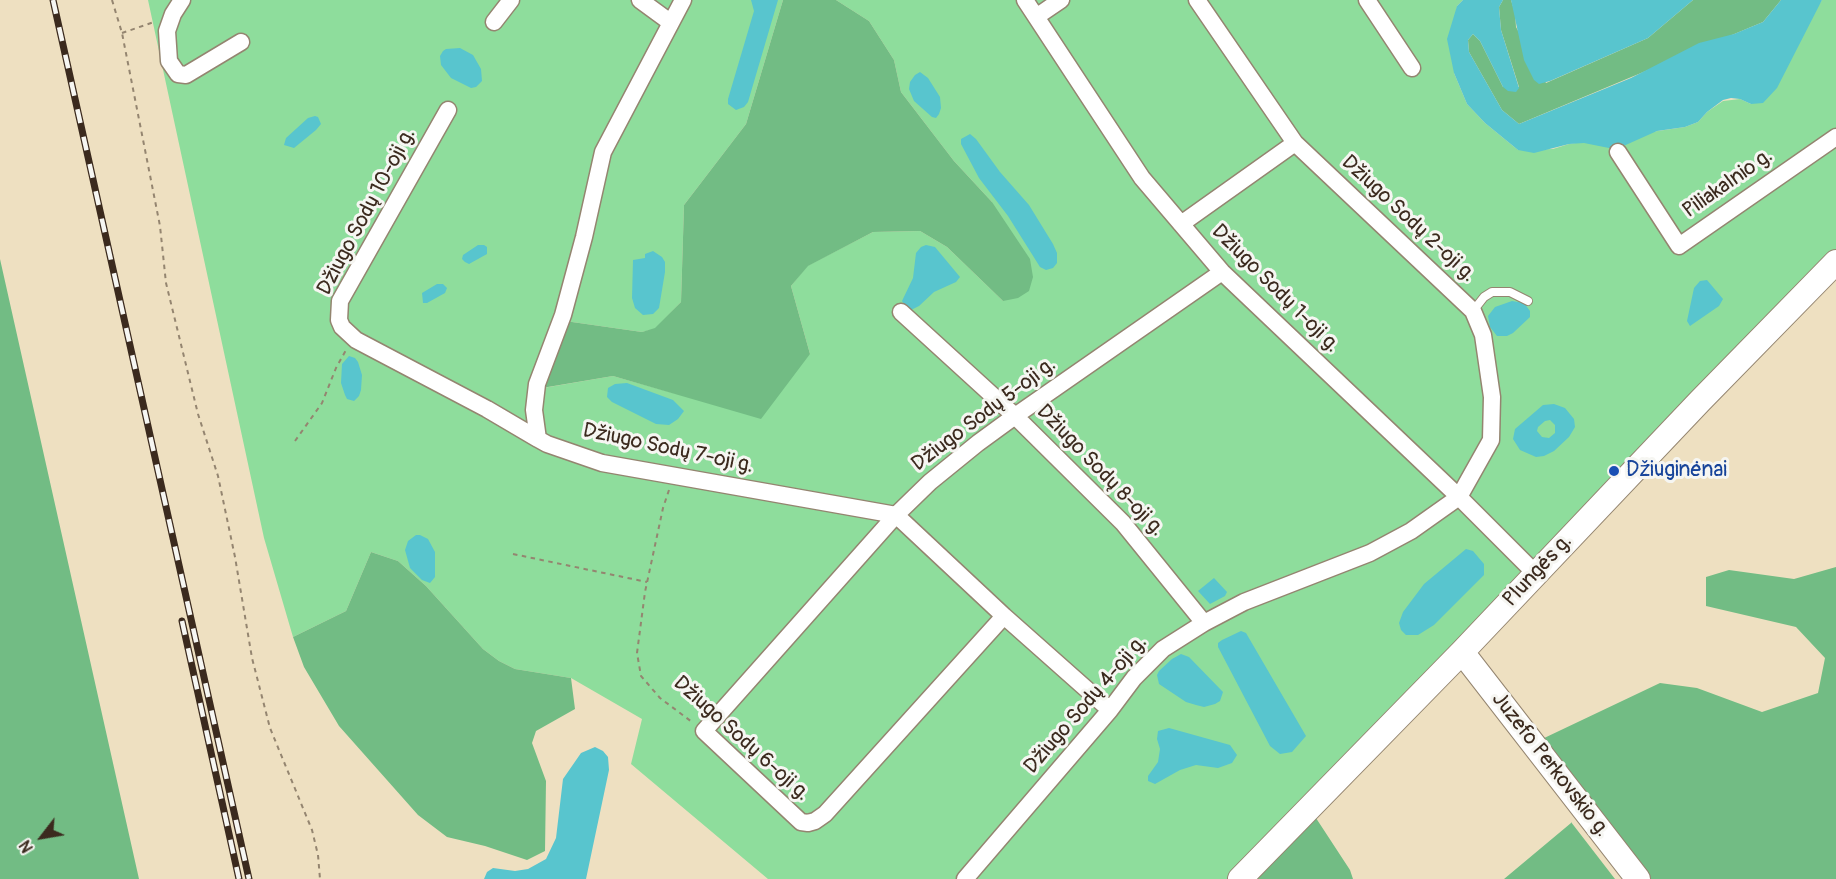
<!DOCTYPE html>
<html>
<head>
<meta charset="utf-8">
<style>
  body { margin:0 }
  #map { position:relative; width:1836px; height:879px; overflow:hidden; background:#eee0c1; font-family:Pangolin,sans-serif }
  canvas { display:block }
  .north { position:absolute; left:12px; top:807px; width:60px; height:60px; -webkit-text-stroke:4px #f6f6f2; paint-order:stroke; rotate:239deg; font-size:16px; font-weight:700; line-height:24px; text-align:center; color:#3b2a1e }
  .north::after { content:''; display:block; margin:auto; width:21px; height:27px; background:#3b2a1e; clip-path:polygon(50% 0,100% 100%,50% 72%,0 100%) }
</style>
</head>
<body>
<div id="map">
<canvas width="1836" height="879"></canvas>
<div class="north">N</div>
</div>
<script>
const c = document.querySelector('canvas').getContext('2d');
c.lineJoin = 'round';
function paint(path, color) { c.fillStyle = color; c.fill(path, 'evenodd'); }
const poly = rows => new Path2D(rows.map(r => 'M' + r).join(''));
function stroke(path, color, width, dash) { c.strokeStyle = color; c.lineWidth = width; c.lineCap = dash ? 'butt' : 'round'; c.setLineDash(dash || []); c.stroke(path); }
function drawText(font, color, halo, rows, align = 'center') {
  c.font = font + ' Pangolin,sans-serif'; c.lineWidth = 6; c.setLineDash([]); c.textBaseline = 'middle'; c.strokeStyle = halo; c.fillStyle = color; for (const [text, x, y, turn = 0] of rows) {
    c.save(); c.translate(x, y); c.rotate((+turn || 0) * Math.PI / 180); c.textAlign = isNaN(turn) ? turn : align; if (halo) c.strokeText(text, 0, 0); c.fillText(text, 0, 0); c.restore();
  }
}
paint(poly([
  [148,0,783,0,746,124,684,205,681,302,655,329,642,332,565,321,543,388,613,376,677,394,810,354,791,286,807,266,873,232,920,231,947,247,1003,301,992,202,954,161,901,92,894,60,869,21,836,0,1463,0,1457,6,1454,73,1467,104,1485,123,1518,150,1553,149,1569,144,1685,127,1698,122,1707,112,1723,101,1740,99,1751,104,1822,0,1836,0,1836,262,1240,879,768,879,631,764,642,719,571,678,515,669,499,661,483,649,426,586,398,561,371,552,346,611,293,637,264,538]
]), '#8edd9c');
paint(poly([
  [783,0,836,0,869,21,894,60,901,92,954,161,992,202,1030,259,1033,277,1029,291,1018,298,1003,301,947,247,920,231,873,232,808,266,791,286,810,354,761,419,613,376,542,388,565,321,642,332,655,328,681,302,684,205,746,124],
  [1503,0,1511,0,1515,13,1516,27,1546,83,1648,38,1693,0,1781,0,1763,22,1519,124,1502,110,1469,52,1468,40,1473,34,1480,41,1503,87,1519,87,1501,30,1499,7],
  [0,259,139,879,0,879],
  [371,552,398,561,426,586,483,649,499,661,515,669,571,678,575,709,536,731,532,743,546,781,545,851,527,860,485,846,447,837,418,815,339,726,304,667,293,637,346,611],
  [1836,567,1836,879,1647,879,1540,740,1660,683,1697,688,1762,712,1818,693,1825,658,1796,627,1706,606,1706,577,1729,570,1794,579],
  [1314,815,1350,870,1353,879,1252,879],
  [1571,822,1615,879,1504,879,1571,823]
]), '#72bc84');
paint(poly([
  [751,0,778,0,748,102,744,107,736,110,728,104,728,99,754,11],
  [1463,0,1503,0,1499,7,1501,30,1519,88,1516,92,1508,91,1503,87,1480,41,1473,34,1468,40,1469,52,1502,110,1519,124,1631,78,1699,43,1734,34,1763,22,1781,0,1822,0,1777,88,1763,103,1751,104,1740,99,1731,98,1723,100,1707,112,1698,122,1685,127,1657,131,1619,148,1609,148,1584,143,1569,144,1534,153,1518,150,1485,123,1467,104,1454,73,1447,39,1457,6],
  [1511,0,1693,0,1648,38,1550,81,1539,84,1534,80,1524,60],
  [460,48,473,55,481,69,482,81,476,87,471,88,451,78,441,65,440,56,443,51,446,49],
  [920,72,928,78,940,97,941,108,939,114,936,118,932,117,914,101,909,89,910,82,915,75],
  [315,116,318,117,321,124,316,130,294,148,284,145,286,138,308,118],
  [970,134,976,139,1000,172,1029,205,1053,244,1057,253,1057,263,1053,268,1046,270,1040,267,1008,216,979,178,961,144,961,139],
  [478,245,484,245,487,247,487,254,469,264,465,262,462,259,463,255],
  [926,245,935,247,960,277,956,282,934,292,919,306,911,310,907,309,902,301,913,278,916,253,921,247],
  [653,251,662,257,665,262,665,272,659,308,653,314,643,315,635,308,632,298,633,260,645,258,645,254],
  [1707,280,1723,299,1719,306,1690,326,1687,321,1694,288,1700,281],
  [437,284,443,284,447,288,445,293,427,303,423,303,422,293],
  [1512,301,1524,303,1530,311,1530,317,1513,333,1507,336,1497,336,1490,327,1488,316,1495,307],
  [349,356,355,358,358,362,362,375,361,390,359,396,354,401,347,399,345,395,341,383,342,364],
  [627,383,673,400,684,411,678,419,669,425,656,424,612,402,607,397,608,388,615,384],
  [1554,404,1565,408,1574,419,1575,427,1569,437,1554,451,1544,456,1536,457,1520,450,1513,439,1515,429,1543,405],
  [1550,420,1555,425,1555,433,1549,438,1542,437,1537,431,1538,427,1545,421],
  [416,535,420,535,428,539,435,552,435,577,430,583,422,580,410,568,405,550,408,541],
  [1466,549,1473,551,1484,564,1484,575,1434,625,1418,635,1406,635,1401,630,1399,623,1403,612,1424,584],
  [1214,578,1227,592,1225,596,1210,604,1198,591],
  [1241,631,1246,633,1306,736,1292,752,1280,754,1270,746,1218,647,1218,643,1222,640],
  [1181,654,1189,657,1223,692,1220,701,1215,704,1204,707,1196,705,1186,702,1159,684,1157,675,1159,671,1172,659],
  [1169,728,1230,745,1237,755,1232,763,1218,768,1196,765,1180,770,1155,784,1148,781,1148,776,1158,762,1160,749,1157,739,1158,731],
  [595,747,603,751,608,757,609,770,586,879,484,879,487,872,493,868,515,871,528,869,546,859,556,838,563,779,581,753]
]), '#58c5ce');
const lane = poly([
  [1473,311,1484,297,1492,292,1510,292,1528,301]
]);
const street = poly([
  [182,0,173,14,167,31,169,61,178,74,186,75,241,42],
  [640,0,670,22],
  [683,0,603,152,584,237,563,315,537,384,534,410,538,439,547,444,602,463,896,515,1004,616,1110,710],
  [1025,0,1142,178,1222,272,1459,497,1536,574],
  [1367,0,1412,68],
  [1036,17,1061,0],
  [494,22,511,0],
  [448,110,340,301,339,320,342,327,356,340,487,409,538,439],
  [1618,152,1679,246,1836,137],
  [1181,224,1295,143],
  [901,312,1015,416,1123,523,1204,623],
  [1004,616,825,814,815,821,808,823,801,822,704,731,896,515,930,482,978,443,1015,416,1222,272],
  [965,879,1110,710,1134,678,1163,649,1204,623,1244,602,1370,553,1411,531,1459,497,1491,440,1492,397,1483,335,1473,311,1295,143,1197,0]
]);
const secondary = poly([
  [1462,652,1638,879],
  [1240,879,1462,652,1700,401,1836,262]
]);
stroke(lane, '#948570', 10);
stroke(street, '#948570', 19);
stroke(secondary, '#948570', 26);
stroke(poly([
  [112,0,122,33,160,226,166,283,198,414,218,476,235,557,252,658,270,728,312,830,318,855,320,879],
  [122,33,154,22],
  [295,441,322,403,336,368,346,350],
  [669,490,663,508,645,592,637,653,641,676,660,698,692,722],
  [513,554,647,582]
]), '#948570', 2, [4.5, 4.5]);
stroke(lane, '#fff', 8);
stroke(street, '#fff', 16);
stroke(secondary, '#fff', 24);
const rail = poly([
  [53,0,249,879],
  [182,621,239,879]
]);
stroke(rail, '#3b2a1e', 7);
stroke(rail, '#f6f6f2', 4.5, [14]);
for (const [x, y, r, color] of [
  [1614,471,6,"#1a4fb4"]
]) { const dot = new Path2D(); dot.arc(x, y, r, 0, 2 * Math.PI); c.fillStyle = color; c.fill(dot); stroke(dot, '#f6f6f2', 2); }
drawText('21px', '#3b2a1e', '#f6f6f2', [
  ["Piliakalnio g.",1728,184,-35],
  ["Džiugo Sodų 10-oji g.",367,212,-62],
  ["Džiugo Sodų 2-oji g.",1408,219,43],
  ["Džiugo Sodų 1-oji g.",1275,289,45],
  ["Džiugo Sodų 5-oji g.",984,415,-37],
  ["Džiugo Sodų 7-oji g.",668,449,12],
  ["Džiugo Sodų 8-oji g.",1100,471,46],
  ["Plungės g.",1538,571,-47],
  ["Džiugo Sodų 4-oji g.",1086,705,-49],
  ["Džiugo Sodų 6-oji g.",741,739,42],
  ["Juzefo Perkovskio g.",1550,765,52]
]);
drawText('21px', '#164399', '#f6f6f2', [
  ["Džiuginėnai",1626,471]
], 'left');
</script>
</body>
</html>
